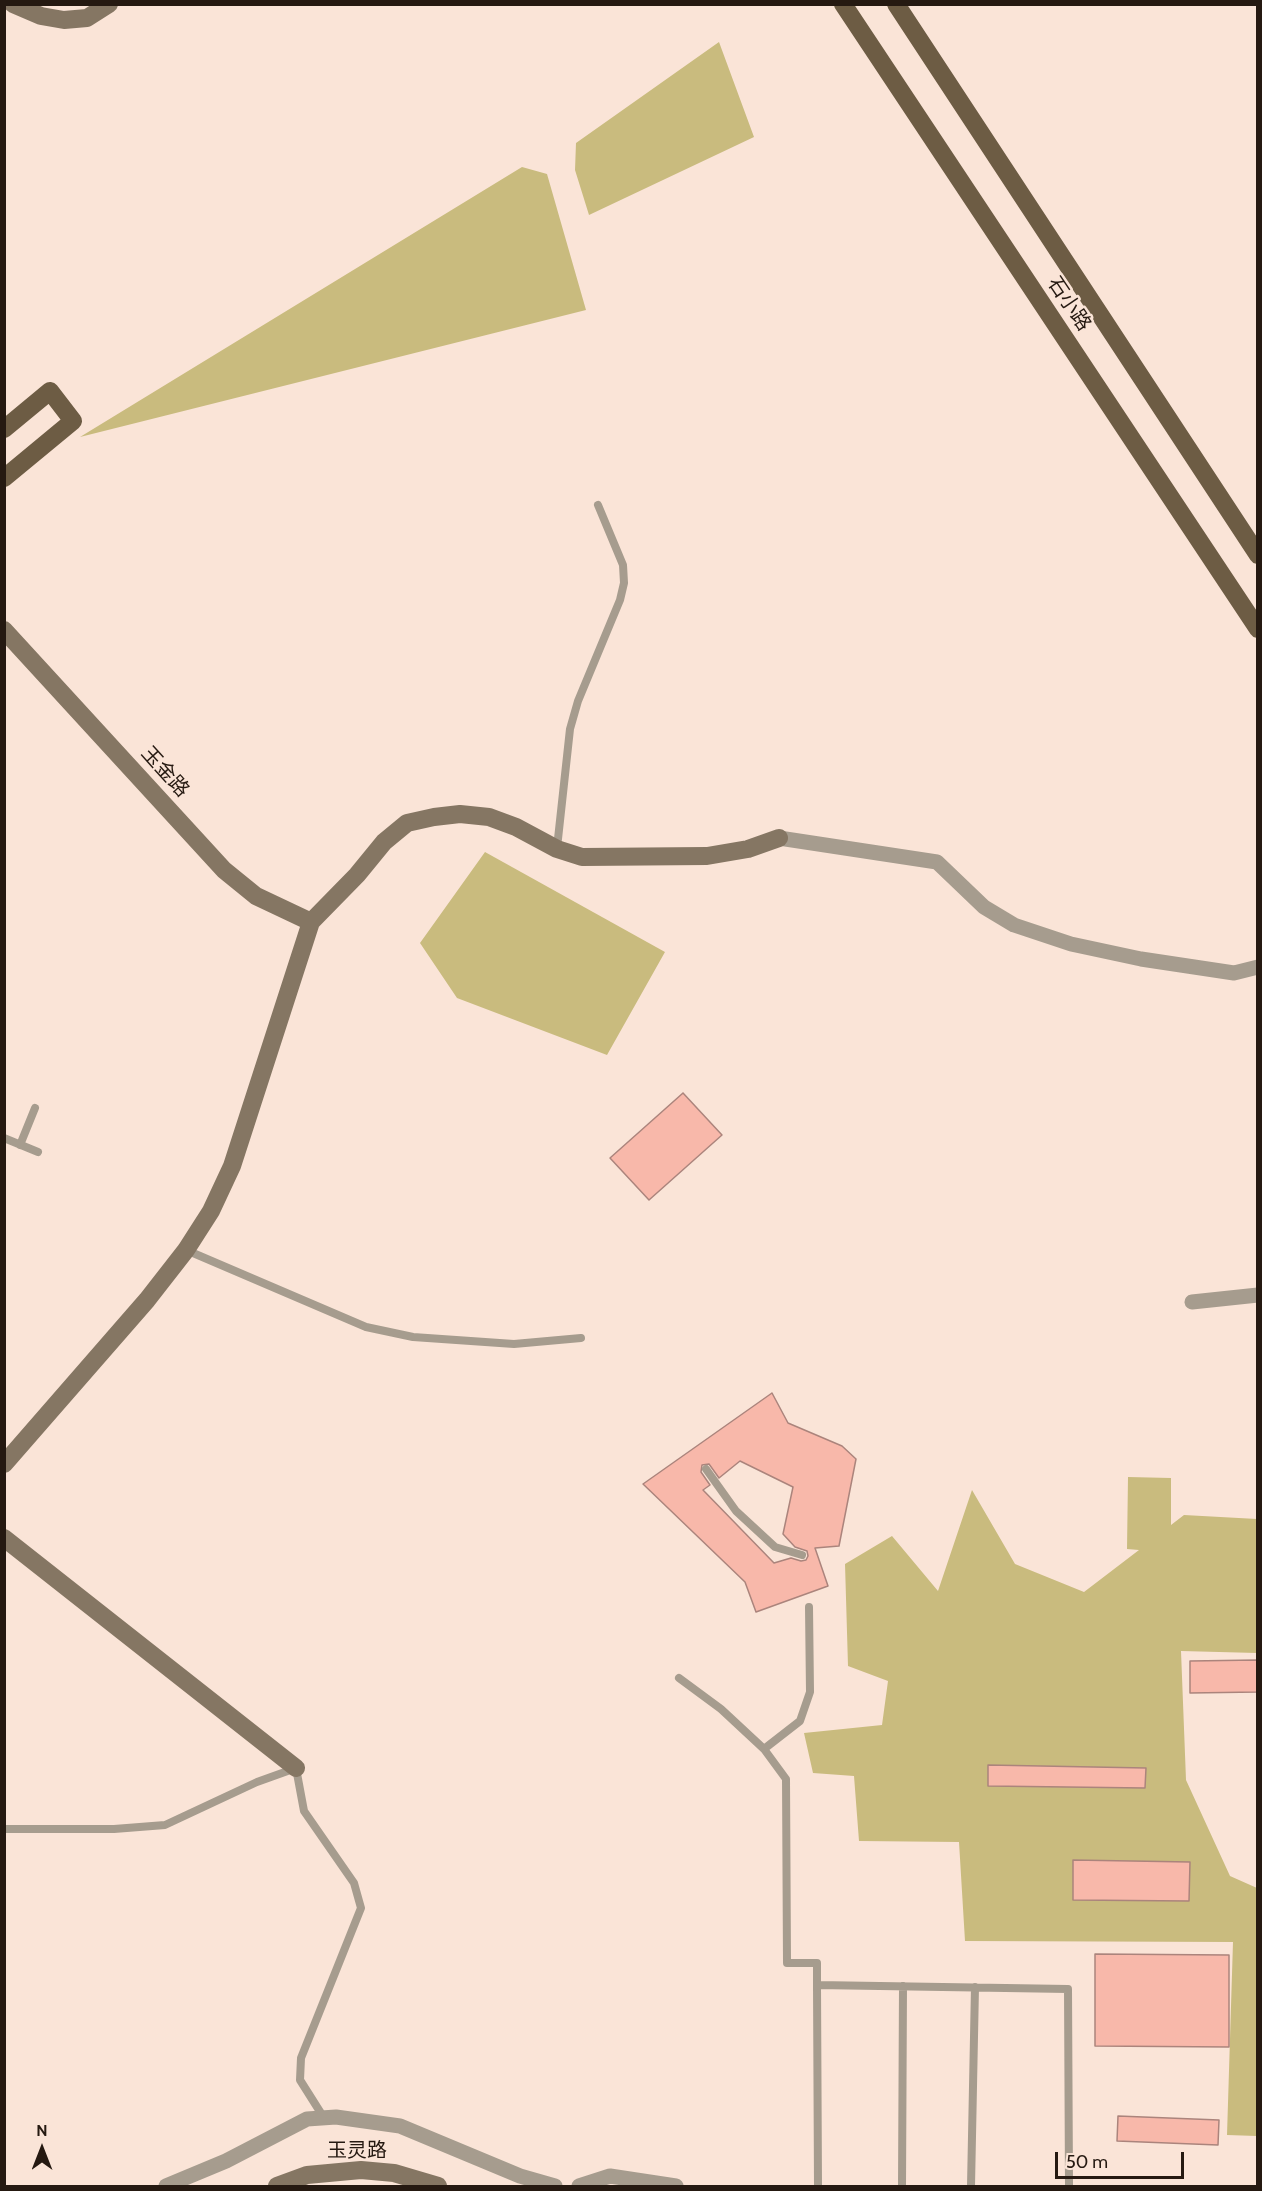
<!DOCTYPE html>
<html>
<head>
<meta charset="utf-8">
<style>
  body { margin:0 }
  #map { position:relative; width:1262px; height:2191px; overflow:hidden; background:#fae4d7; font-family:Cabin,sans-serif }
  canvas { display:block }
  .frame { position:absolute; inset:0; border:6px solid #251911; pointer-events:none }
  .north { position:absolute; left:12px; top:2119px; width:60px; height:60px; -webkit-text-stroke:4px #fae4d7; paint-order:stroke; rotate:0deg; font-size:16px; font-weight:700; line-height:24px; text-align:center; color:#251911 }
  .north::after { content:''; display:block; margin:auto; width:21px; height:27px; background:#251911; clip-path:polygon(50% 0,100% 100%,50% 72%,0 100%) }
  .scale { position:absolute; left:1055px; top:2152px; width:129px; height:27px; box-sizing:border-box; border:3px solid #251911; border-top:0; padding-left:8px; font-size:18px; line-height:21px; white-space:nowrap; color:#251911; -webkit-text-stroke:4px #fae4d7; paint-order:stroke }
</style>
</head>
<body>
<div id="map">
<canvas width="1262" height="2191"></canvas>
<div class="frame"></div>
<div class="north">N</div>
<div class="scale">50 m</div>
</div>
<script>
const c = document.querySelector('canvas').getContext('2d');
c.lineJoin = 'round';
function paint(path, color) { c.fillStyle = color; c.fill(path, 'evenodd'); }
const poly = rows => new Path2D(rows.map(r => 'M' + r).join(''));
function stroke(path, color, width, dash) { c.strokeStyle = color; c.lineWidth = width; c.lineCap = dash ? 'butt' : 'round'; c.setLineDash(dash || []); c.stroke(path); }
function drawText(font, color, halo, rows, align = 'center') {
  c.font = font + ' Cabin,"Noto Sans SC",sans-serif'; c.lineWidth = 5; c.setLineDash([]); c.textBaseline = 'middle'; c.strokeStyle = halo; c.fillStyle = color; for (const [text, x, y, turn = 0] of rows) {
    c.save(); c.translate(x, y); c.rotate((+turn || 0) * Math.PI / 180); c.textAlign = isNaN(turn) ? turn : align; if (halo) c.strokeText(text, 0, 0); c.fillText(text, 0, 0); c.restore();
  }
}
paint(poly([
  [719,42,754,137,589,215,575,170,576,143],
  [522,167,547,174,586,310,80,437],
  [485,852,665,952,607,1055,457,998,420,943],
  [1128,1477,1171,1478,1171,1525,1184,1515,1257,1519,1257,1653,1181,1651,1186,1780,1230,1876,1257,1888,1257,2136,1227,2135,1233,1942,965,1941,959,1842,859,1841,854,1776,813,1773,804,1733,882,1725,888,1681,848,1666,845,1564,892,1536,938,1591,972,1490,1015,1564,1084,1592,1139,1550,1127,1549]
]), '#c9bb7e');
const building = poly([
  [683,1093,722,1135,649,1200,610,1158,683,1093],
  [772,1393,788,1423,842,1446,856,1459,839,1546,815,1548,828,1586,756,1612,745,1582,643,1484,772,1393],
  [740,1461,793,1487,783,1534,795,1547,807,1551,808,1556,806,1560,801,1561,791,1558,774,1563,703,1490,710,1485,701,1472,702,1465,709,1464,719,1478,740,1461],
  [1257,1660,1257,1692,1190,1693,1190,1661,1257,1660],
  [988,1765,1146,1768,1145,1788,988,1786,988,1765],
  [1073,1860,1190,1862,1189,1901,1073,1900,1073,1860],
  [1095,1954,1229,1955,1229,2047,1095,2046,1095,1954],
  [1118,2116,1219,2120,1218,2145,1117,2141,1118,2116]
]);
paint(building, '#f8b8aa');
stroke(building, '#ab847c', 1.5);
stroke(poly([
  [557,848,570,729,578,701,620,600,624,583,623,565,598,505],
  [4,1138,38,1152],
  [20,1145,35,1108],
  [186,1250,366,1327,413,1337,514,1344,581,1338],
  [706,1469,736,1511,775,1547,802,1555],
  [679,1678,721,1709,764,1749,786,1779,787,1963,817,1963,817,1985,1068,1989,1069,2186],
  [764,1749,800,1721,810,1692,809,1607],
  [4,1829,114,1829,165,1825,257,1782,296,1768,304,1811,354,1883,361,1908,301,2058,300,2080,324,2118],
  [817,1985,818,2186],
  [902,2186,903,1986],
  [971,2186,975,1987]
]), '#a69c8e', 8);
stroke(poly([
  [779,838,937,862,984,907,1014,925,1071,944,1141,959,1234,973,1258,967],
  [1192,1302,1258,1295],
  [166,2186,226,2161,307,2119,336,2117,400,2126,520,2176,555,2186],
  [579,2186,610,2176,676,2186]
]), '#a69c8e', 15);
stroke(poly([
  [13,4,41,16,64,20,87,18,109,4],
  [4,630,224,870,256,896,311,922],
  [4,1464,147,1300,186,1250,211,1211,232,1166,311,922,357,875,384,842,407,823,434,817,460,814,489,817,516,827,557,849,582,857,707,856,748,849,779,838],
  [4,1538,296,1768],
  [277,2186,307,2175,361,2170,394,2173,438,2186]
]), '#857663', 18);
stroke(poly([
  [843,4,1258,629],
  [896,4,1258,555],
  [4,429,50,391,73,421,4,478]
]), '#6d5c44', 18);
drawText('20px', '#251911', '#fae4d7', [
  ["石小路",1069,304,56],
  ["玉金路",165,772,48],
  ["玉灵路",357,2151]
]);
</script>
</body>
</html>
